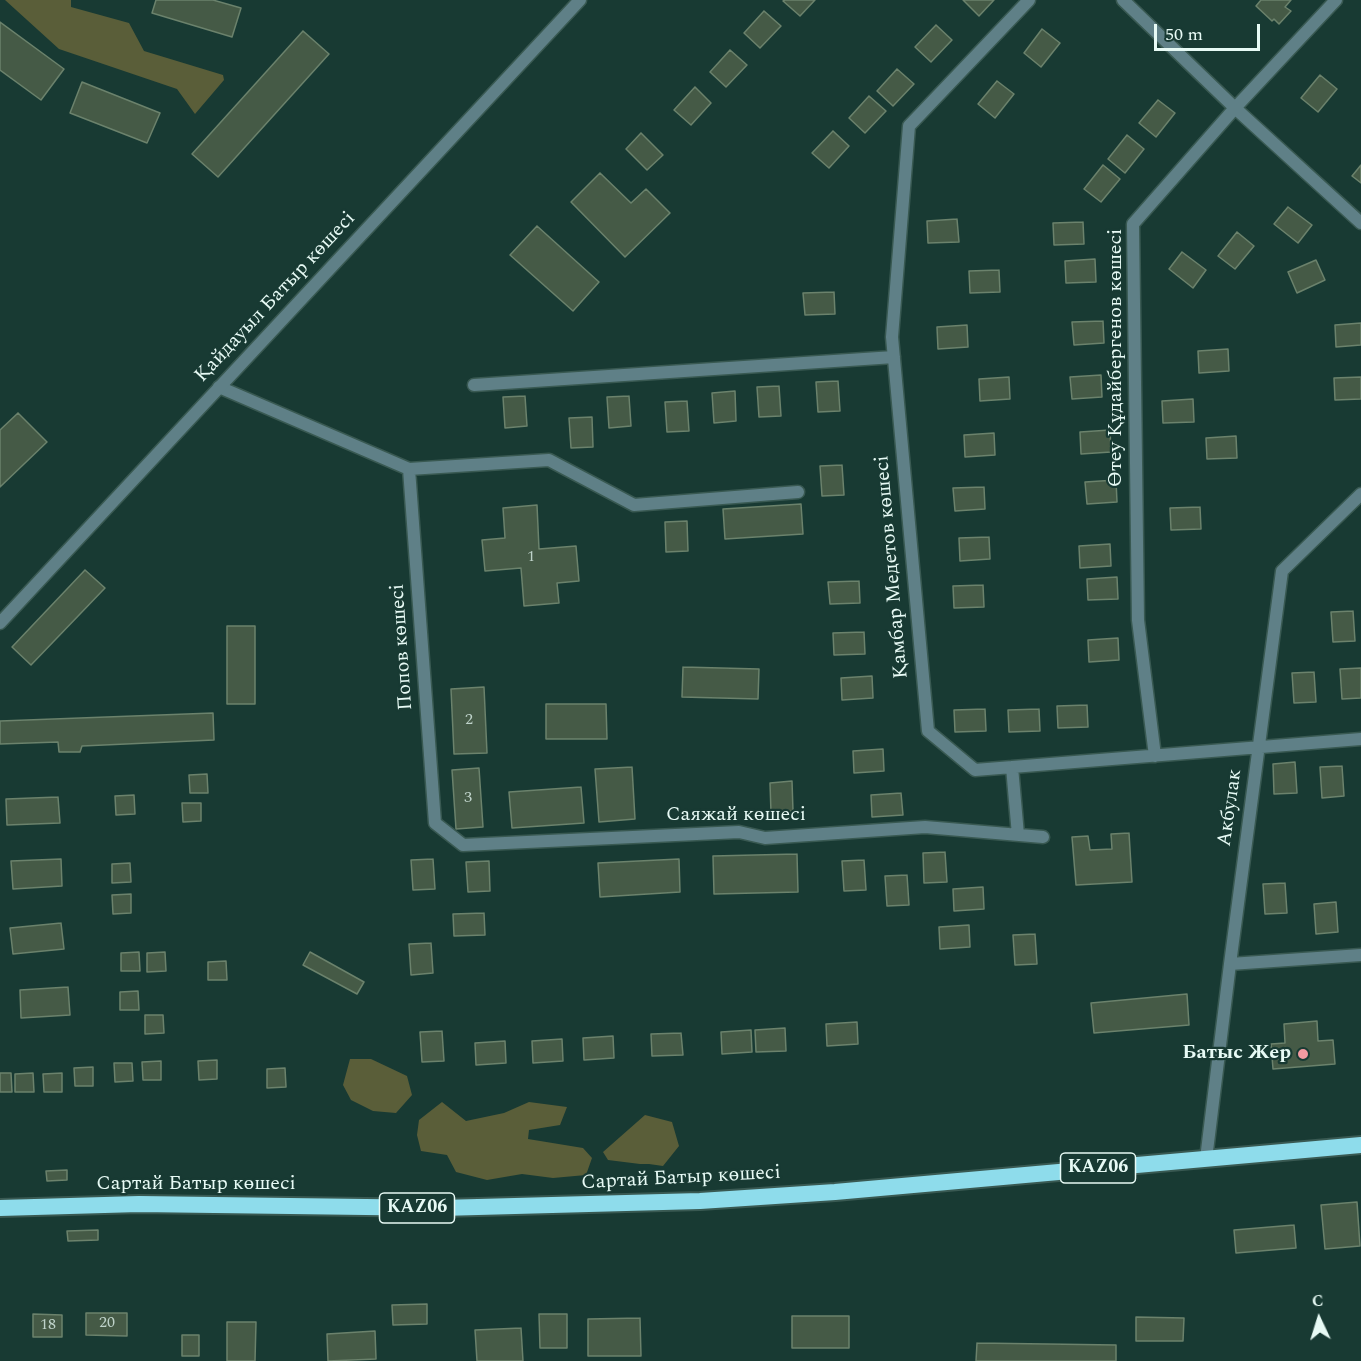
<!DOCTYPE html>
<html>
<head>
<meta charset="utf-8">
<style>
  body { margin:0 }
  #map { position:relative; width:1361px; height:1361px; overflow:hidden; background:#183a33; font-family:Spectral,serif }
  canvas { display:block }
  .north { position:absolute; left:1289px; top:1289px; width:60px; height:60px; -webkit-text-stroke:4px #183a33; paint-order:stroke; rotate:356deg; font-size:16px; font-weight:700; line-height:24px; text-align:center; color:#e7faf5 }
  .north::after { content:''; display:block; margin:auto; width:21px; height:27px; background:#e7faf5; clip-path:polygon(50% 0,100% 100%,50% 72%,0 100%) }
  .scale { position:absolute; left:1154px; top:24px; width:106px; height:27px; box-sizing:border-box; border:3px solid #e7faf5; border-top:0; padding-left:8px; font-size:18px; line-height:21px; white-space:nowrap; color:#e7faf5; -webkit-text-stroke:4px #183a33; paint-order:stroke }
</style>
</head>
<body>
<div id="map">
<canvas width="1361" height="1361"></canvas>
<div class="north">С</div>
<div class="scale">50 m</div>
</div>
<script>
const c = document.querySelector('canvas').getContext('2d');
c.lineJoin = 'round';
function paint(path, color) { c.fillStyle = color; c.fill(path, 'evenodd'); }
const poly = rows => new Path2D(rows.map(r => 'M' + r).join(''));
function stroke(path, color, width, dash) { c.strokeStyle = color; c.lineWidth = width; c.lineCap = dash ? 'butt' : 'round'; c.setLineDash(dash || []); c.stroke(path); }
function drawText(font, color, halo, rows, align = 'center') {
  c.font = font + ' Spectral,serif'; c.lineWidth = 4.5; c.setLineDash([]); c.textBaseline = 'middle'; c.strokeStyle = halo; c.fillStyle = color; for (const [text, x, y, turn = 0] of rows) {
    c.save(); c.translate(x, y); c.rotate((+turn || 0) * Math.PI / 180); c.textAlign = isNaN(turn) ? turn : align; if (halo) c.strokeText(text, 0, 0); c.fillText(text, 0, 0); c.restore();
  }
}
paint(poly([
  [5,0,71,0,71,7,129,23,144,51,223,75,224,80,195,114,177,89,59,49],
  [350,1059,371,1059,407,1076,412,1095,396,1113,373,1111,351,1100,343,1085],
  [442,1102,466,1121,504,1113,529,1102,567,1107,560,1125,529,1130,528,1139,583,1148,592,1158,586,1175,553,1178,522,1174,487,1180,456,1172,447,1155,421,1151,417,1135,419,1120],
  [645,1115,672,1122,679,1146,663,1166,649,1164,640,1164,608,1160,603,1152]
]), '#5a5e39');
const building = poly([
  [156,0,213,0,241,8,232,37,152,13,156,0],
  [785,0,815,0,800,16,783,1,785,0],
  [963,0,994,0,979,16,963,0],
  [1261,0,1291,0,1285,7,1291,11,1279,24,1274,19,1272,21,1256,6,1261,0],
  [764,11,781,26,760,48,744,33,764,11],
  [0,22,64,69,41,100,0,70,0,22],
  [936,25,952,40,931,62,915,47,936,25],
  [1042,29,1060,43,1041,67,1024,53,1042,29],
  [303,31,329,54,218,177,192,154,303,31],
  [730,50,747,65,726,87,710,72,730,50],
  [897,69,914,84,893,106,877,91,897,69],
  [1320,75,1337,89,1318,112,1301,98,1320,75],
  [997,81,1014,94,995,118,978,104,997,81],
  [82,82,160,113,147,143,70,113,82,82],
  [695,87,711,103,691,125,674,110,695,87],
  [869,96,886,111,865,133,849,118,869,96],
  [1158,100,1175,113,1156,137,1139,123,1158,100],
  [833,131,849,146,829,168,812,153,833,131],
  [641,133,663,155,647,170,626,149,641,133],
  [1127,135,1144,149,1125,173,1108,159,1127,135],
  [1103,165,1120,179,1101,202,1084,189,1103,165],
  [1361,165,1361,183,1352,176,1361,165],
  [600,173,631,203,646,189,670,213,625,257,571,202,600,173],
  [1288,207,1312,225,1298,243,1274,224,1288,207],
  [957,219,959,242,928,243,927,221,957,219],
  [1083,222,1084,244,1054,245,1053,223,1083,222],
  [537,226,599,282,573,311,510,255,537,226],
  [1237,232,1254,246,1235,269,1218,256,1237,232],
  [1182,252,1206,270,1193,288,1169,269,1182,252],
  [1095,259,1096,282,1066,283,1065,261,1095,259],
  [1316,260,1325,280,1297,293,1288,272,1316,260],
  [999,270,1000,292,970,293,969,271,999,270],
  [834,292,835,314,805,315,803,293,834,292],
  [1103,321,1104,343,1074,345,1072,322,1103,321],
  [1361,323,1361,345,1336,347,1335,325,1361,323],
  [967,325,968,347,938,349,937,327,967,325],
  [1228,349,1229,371,1199,373,1198,351,1228,349],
  [1101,375,1102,397,1072,399,1070,377,1101,375],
  [1009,377,1010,399,980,401,979,379,1009,377],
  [1361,377,1361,399,1335,400,1334,378,1361,377],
  [838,381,840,411,818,412,816,382,838,381],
  [779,386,781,416,759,417,757,387,779,386],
  [735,391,736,421,714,423,712,393,735,391],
  [525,396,527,426,505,428,503,397,525,396],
  [629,396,631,426,609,428,607,397,629,396],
  [1193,399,1194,422,1163,423,1162,401,1193,399],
  [687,401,689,431,667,432,665,402,687,401],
  [18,413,47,442,0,487,0,430,18,413],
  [592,417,593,447,571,448,569,418,592,417],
  [1110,430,1111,452,1081,454,1080,432,1110,430],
  [994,433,995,455,965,457,964,435,994,433],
  [1236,436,1237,458,1207,459,1206,438,1236,436],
  [842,465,844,495,822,496,820,466,842,465],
  [1116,480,1117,502,1087,504,1085,482,1116,480],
  [984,487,985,509,955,511,953,488,984,487],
  [801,504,803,534,725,539,723,509,801,504],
  [537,505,539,549,576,546,579,581,557,583,559,603,524,606,521,568,485,571,482,540,505,538,503,508,537,505],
  [1200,507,1201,529,1171,530,1170,508,1200,507],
  [687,521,688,551,666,552,665,522,687,521],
  [989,537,990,559,960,561,959,538,989,537],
  [1110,544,1111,566,1080,568,1079,546,1110,544],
  [85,570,105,588,31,665,12,647,85,570],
  [1117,577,1118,599,1088,600,1087,579,1117,577],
  [859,581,860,603,830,604,828,582,859,581],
  [983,585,984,607,954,608,953,586,983,585],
  [1353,611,1355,641,1333,642,1331,612,1353,611],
  [227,626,255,626,255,704,227,704,227,626],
  [864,632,865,654,834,655,833,633,864,632],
  [1118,638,1119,660,1089,662,1088,640,1118,638],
  [683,667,759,669,758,699,682,697,683,667],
  [1361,668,1361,698,1342,699,1340,669,1361,668],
  [1314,672,1316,702,1294,703,1292,673,1314,672],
  [872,676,873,698,842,700,841,678,872,676],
  [484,687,487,753,454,754,451,689,484,687],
  [546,704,606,704,607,739,546,739,546,704],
  [1087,705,1088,727,1058,728,1057,706,1087,705],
  [985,709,986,731,955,732,954,710,985,709],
  [1039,709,1040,731,1009,732,1008,710,1039,709],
  [213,713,214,740,82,746,80,752,59,752,58,742,0,744,0,721,213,713],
  [883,749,884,771,854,773,853,751,883,749],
  [1295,762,1297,793,1274,794,1273,764,1295,762],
  [1342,766,1344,796,1322,798,1320,767,1342,766],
  [632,767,635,819,599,822,595,769,632,767],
  [479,768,483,827,456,829,452,770,479,768],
  [207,774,208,793,190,793,189,775,207,774],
  [792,781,793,811,771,813,770,783,792,781],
  [581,787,584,823,512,828,509,792,581,787],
  [901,793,903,815,872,817,871,795,901,793],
  [134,795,135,814,116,815,115,796,134,795],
  [58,797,60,823,7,825,6,799,58,797],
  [182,803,201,803,201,821,183,822,182,803],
  [1129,833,1132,882,1076,885,1072,837,1088,836,1090,850,1112,849,1111,834,1129,833],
  [945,852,947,882,924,883,923,853,945,852],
  [797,854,798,892,714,894,713,856,797,854],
  [61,859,62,886,13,889,11,861,61,859],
  [433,859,435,889,413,890,411,860,433,859],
  [679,859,680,892,600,897,598,863,679,859],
  [864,860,866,890,844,891,842,861,864,860],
  [489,861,490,891,468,892,466,862,489,861],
  [130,863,131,882,112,883,112,864,130,863],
  [907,875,909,905,887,906,885,876,907,875],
  [1285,883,1287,913,1265,914,1263,884,1285,883],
  [983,887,984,909,954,911,953,889,983,887],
  [131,894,131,913,113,914,112,895,131,894],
  [1336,902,1338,932,1316,934,1314,904,1336,902],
  [484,913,485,935,454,936,453,914,484,913],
  [61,923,64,949,13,954,10,928,61,923],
  [969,925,970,947,940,949,939,927,969,925],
  [1035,934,1037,964,1015,965,1013,935,1035,934],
  [431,943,433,973,411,975,409,944,431,943],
  [139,952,140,971,121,971,121,953,139,952],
  [165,952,166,971,147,972,147,953,165,952],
  [310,952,364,982,357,994,303,965,310,952],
  [226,961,227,980,208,980,208,962,226,961],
  [68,987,70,1015,21,1018,20,990,68,987],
  [138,991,139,1010,120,1010,120,992,138,991],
  [1187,994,1189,1025,1094,1033,1091,1003,1187,994],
  [145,1015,163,1015,164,1033,145,1034,145,1015],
  [1317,1021,1318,1041,1333,1040,1335,1064,1273,1069,1271,1044,1285,1043,1284,1024,1317,1021],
  [857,1022,858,1044,827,1046,826,1024,857,1022],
  [785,1028,786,1051,756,1052,755,1030,785,1028],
  [751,1030,752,1052,722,1054,721,1032,751,1030],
  [442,1031,444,1061,422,1062,420,1032,442,1031],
  [681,1033,683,1055,652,1056,651,1034,681,1033],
  [613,1036,614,1058,584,1060,583,1038,613,1036],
  [562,1039,563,1061,533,1063,532,1041,562,1039],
  [505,1041,506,1063,476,1065,475,1043,505,1041],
  [217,1060,217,1079,199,1080,198,1061,217,1060],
  [161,1061,161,1080,143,1080,142,1062,161,1061],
  [114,1063,132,1063,133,1081,115,1082,114,1063],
  [93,1067,93,1086,75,1086,74,1068,93,1067],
  [285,1068,286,1087,267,1088,267,1069,285,1068],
  [0,1073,11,1073,12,1092,0,1092,0,1073],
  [33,1073,34,1092,15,1092,15,1074,33,1073],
  [62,1073,62,1092,44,1092,43,1074,62,1073],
  [67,1170,67,1180,47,1181,46,1171,67,1170],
  [1357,1202,1360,1246,1325,1249,1321,1205,1357,1202],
  [1294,1225,1296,1248,1236,1253,1234,1230,1294,1225],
  [98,1230,98,1240,68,1241,67,1231,98,1230],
  [427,1304,427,1324,393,1325,392,1305,427,1304],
  [86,1313,127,1313,127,1336,86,1335,86,1313],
  [33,1314,62,1315,62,1337,33,1337,33,1314],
  [539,1314,567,1314,567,1348,540,1348,539,1314],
  [792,1316,849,1316,849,1348,792,1348,792,1316],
  [1136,1317,1184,1318,1183,1341,1136,1341,1136,1317],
  [640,1318,641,1356,588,1356,588,1319,640,1318],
  [227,1322,256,1322,255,1361,227,1361,227,1322],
  [521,1328,523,1361,477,1361,475,1330,521,1328],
  [375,1331,376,1359,328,1361,327,1334,375,1331],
  [182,1335,199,1335,199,1356,182,1356,182,1335],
  [977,1343,1116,1345,1116,1361,976,1361,977,1343]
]);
paint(building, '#455a46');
stroke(building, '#6b826c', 1.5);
const minor = poly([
  [1029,0,909,126,892,337,928,731,975,770,1361,739],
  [1123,0,1235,108,1361,223],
  [474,385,894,357],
  [219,387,409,469,549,460,634,505,798,492],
  [409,469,435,823,463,845,739,832,765,838,925,827,1043,837],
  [1155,756,1138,620,1133,224,1235,108,1336,0],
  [1012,767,1018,835],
  [1230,964,1361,955],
  [1206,1159,1230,964,1282,571,1361,494]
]);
const tertiary = poly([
  [0,623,580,0]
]);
const trunk = poly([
  [0,1208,139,1204,441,1208,700,1201,835,1192,1361,1145]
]);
stroke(minor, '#395952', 15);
stroke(tertiary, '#395952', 15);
stroke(trunk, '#395952', 20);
stroke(minor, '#5f8087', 12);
stroke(tertiary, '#5f8087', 12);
stroke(trunk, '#8edceb', 16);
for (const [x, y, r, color] of [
  [1303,1054,6,"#f49aa1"]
]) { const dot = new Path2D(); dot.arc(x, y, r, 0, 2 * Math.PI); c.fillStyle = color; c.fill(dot); stroke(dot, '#183a33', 2); }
drawText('16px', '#bed2c9', null, [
  ["1",531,558],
  ["2",469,721],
  ["3",468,799],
  ["20",107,1324],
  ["18",48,1326]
]);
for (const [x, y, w] of [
  [1098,1168,75],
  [417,1208,75]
]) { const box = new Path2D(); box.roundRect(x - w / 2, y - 15, w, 30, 4.5); c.fillStyle = '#183a33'; c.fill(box); stroke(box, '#e7faf5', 1.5); }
drawText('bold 18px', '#e7faf5', null, [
  ["KАZ06",1098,1168],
  ["KАZ06",417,1208]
]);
drawText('20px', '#e7faf5', '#183a33', [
  ["Қайдауыл Батыр көшесі",276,298,-47],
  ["Өтеу Құдайбергенов көшесі",1117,358,-90],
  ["Қамбар Медетов көшесі",893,567,-95],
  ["Попов көшесі",403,647,-94],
  ["Акбулак",1231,808,-82],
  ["Саяжай көшесі",736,816],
  ["Сартай Батыр көшесі",681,1179,-3],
  ["Сартай Батыр көшесі",196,1185]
]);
drawText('bold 20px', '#e7faf5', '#183a33', [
  ["Батыс Жер",1291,1054]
], 'right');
</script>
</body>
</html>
